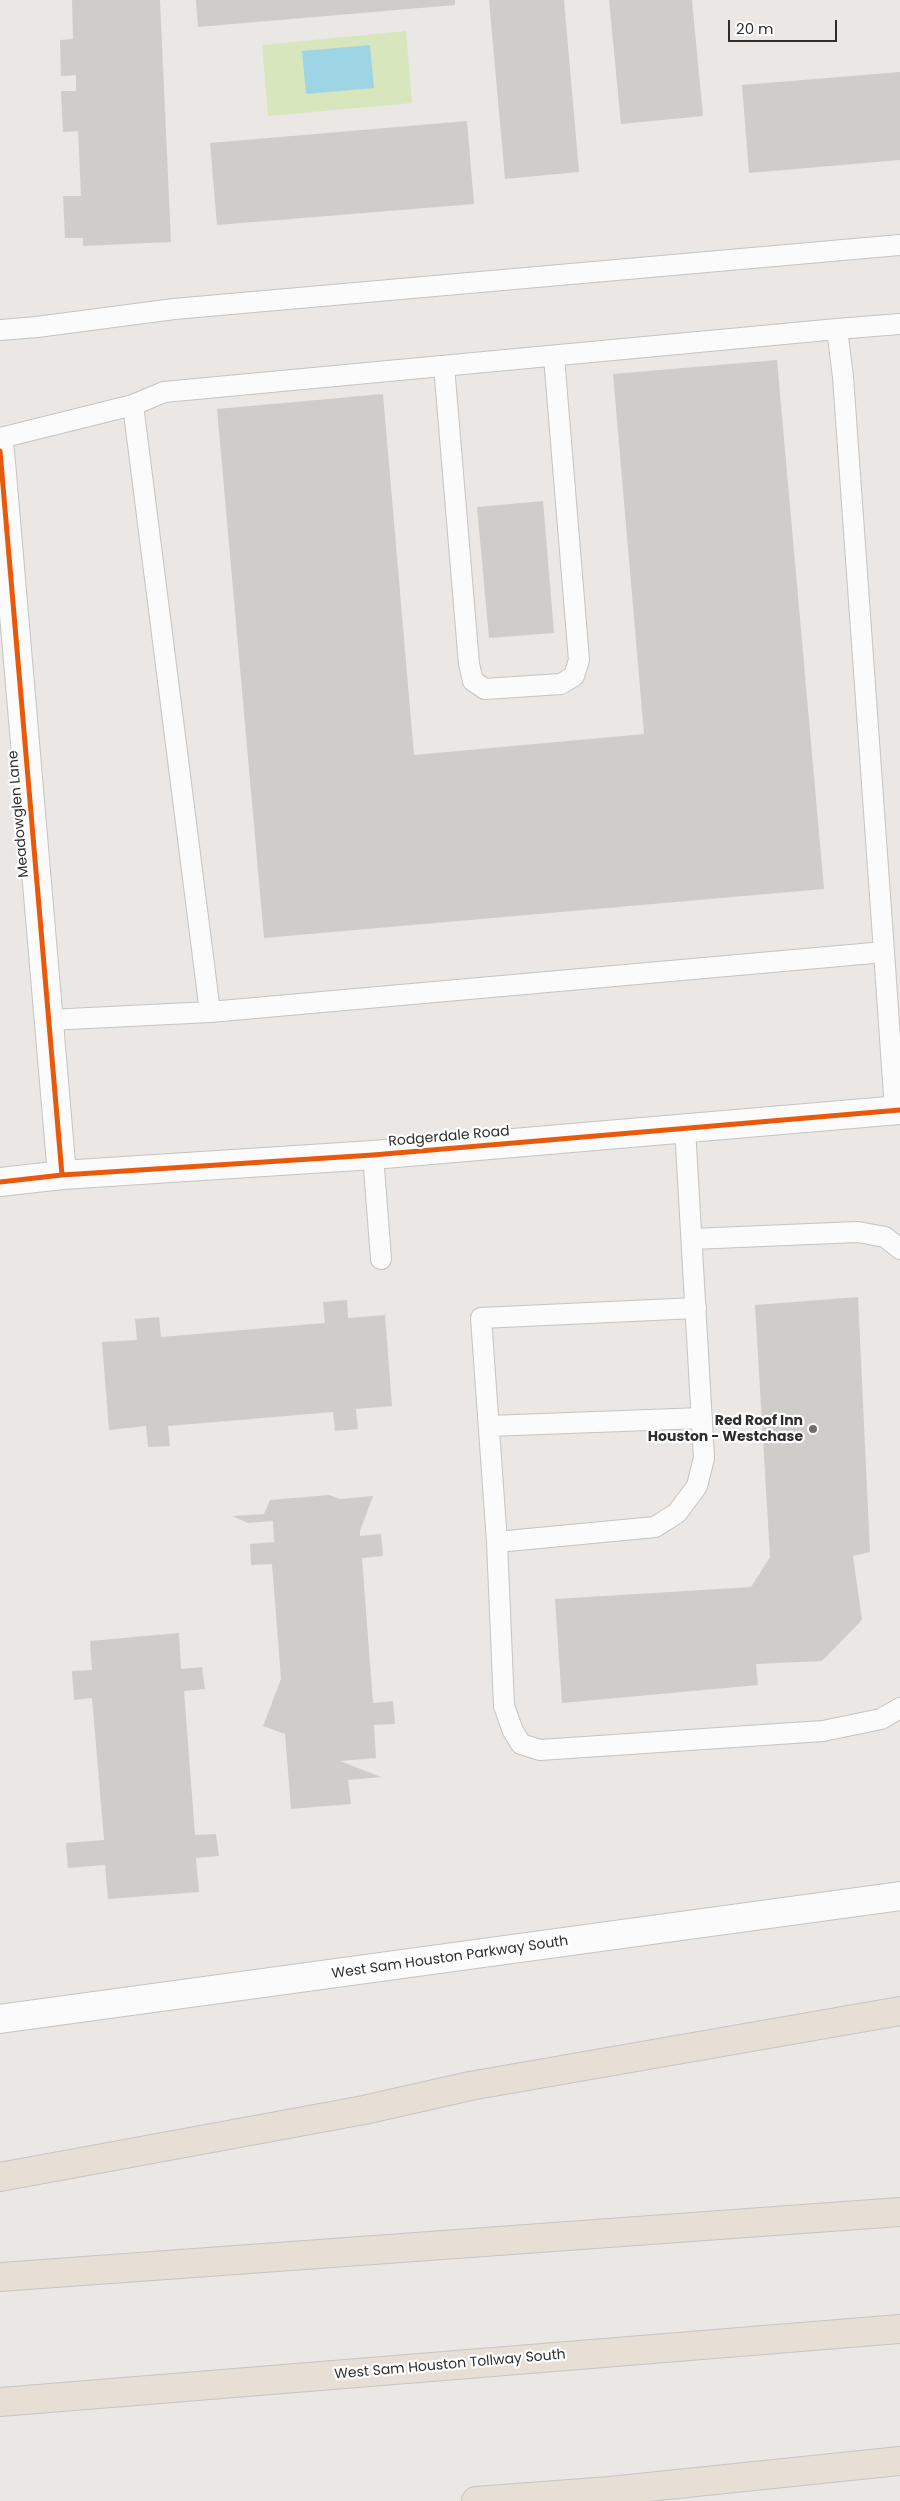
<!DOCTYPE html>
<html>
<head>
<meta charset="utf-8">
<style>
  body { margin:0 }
  #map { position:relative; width:900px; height:2501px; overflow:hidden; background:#eae7e4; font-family:Poppins,sans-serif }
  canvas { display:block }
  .scale { position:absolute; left:728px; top:20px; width:109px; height:22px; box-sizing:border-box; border:2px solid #2d2d2d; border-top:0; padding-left:6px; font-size:15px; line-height:18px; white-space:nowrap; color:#2d2d2d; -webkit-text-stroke:4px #fff; paint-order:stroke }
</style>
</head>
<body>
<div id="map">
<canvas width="900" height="2501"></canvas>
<div class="scale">20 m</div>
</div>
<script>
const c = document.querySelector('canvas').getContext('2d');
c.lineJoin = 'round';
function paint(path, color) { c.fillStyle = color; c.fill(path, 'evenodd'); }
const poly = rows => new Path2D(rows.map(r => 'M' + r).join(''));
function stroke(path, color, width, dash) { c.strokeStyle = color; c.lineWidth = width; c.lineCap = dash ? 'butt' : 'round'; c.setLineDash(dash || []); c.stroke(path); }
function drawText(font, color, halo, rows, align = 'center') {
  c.font = font + ' Poppins,sans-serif'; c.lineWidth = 4.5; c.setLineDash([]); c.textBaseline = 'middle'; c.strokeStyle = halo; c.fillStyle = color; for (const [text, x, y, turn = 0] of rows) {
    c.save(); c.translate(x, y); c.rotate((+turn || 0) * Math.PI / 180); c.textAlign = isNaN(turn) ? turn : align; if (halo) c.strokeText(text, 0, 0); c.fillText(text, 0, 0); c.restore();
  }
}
paint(poly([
  [406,31,412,103,268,116,262,45]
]), '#d8e6be');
paint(poly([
  [370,45,374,88,306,94,302,51]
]), '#9ed5e5');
paint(poly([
  [72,0,160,0,171,242,83,246,83,238,65,238,63,196,81,196,78,131,63,132,61,91,76,91,76,75,61,76,60,40,73,39],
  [196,0,455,0,455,5,198,27],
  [489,0,564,0,579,172,505,179],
  [609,0,692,0,703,116,621,124],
  [900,72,900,160,749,173,742,85],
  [467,121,474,204,217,225,210,143],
  [777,360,824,889,264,938,217,409,383,394,414,755,644,734,613,374],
  [543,501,554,633,489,638,477,507],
  [858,1297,870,1552,853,1556,862,1620,822,1661,756,1664,758,1685,562,1703,555,1599,751,1587,770,1557,755,1305],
  [347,1300,348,1318,385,1315,392,1406,356,1409,358,1429,335,1431,333,1412,168,1426,170,1446,148,1447,146,1426,109,1430,102,1342,137,1340,135,1319,159,1317,161,1337,325,1323,323,1302],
  [329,1495,340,1499,373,1496,360,1531,360,1536,381,1534,383,1556,362,1558,373,1703,393,1701,395,1724,374,1725,376,1758,340,1761,381,1777,348,1780,351,1804,291,1809,285,1734,263,1726,281,1679,272,1564,251,1565,250,1544,274,1542,273,1521,248,1523,232,1516,264,1514,270,1500],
  [179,1633,181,1669,202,1667,205,1689,184,1691,195,1835,216,1834,219,1856,196,1858,199,1892,108,1899,105,1865,68,1868,66,1843,104,1840,92,1698,74,1700,72,1671,92,1670,90,1641]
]), '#cfcdca');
const service = poly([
  [837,329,900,324],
  [0,330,37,327,174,309,900,245],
  [444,366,469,664,473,681,485,689,561,684,574,676,579,660,554,357],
  [0,438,133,405,210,1012],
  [884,952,895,1110],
  [49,1020,210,1012,884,952,843,377,837,329,164,392,133,405],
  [373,1155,381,1259],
  [692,1239,858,1232,885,1237,900,1249],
  [696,1308,481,1318,497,1542,504,1706,513,1731,521,1744,540,1750,823,1731,881,1719,900,1708],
  [489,1426,702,1418],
  [497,1542,655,1527,677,1513,697,1486,704,1458,685,1128]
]);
const tertiary = poly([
  [0,451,62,1175],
  [0,1182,62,1175,373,1155,900,1110]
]);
const secondary = poly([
  [0,2019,900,1896]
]);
const motorway = poly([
  [0,2177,364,2110,470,2086,900,2011],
  [0,2277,900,2212],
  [0,2402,900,2329],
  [476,2501,610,2491,900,2461]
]);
stroke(service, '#c4c4c3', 22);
stroke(tertiary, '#c4c4c3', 30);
stroke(secondary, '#c4c4c3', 30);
stroke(motorway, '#c6c4c3', 30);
stroke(service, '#fcfbfb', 20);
stroke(tertiary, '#fcfbfb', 28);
stroke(secondary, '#fcfbfb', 28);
stroke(motorway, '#e7ded6', 28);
stroke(poly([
  [0,451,62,1175],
  [0,1182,62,1175,373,1155,900,1110]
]), '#e8590c', 5);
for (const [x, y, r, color] of [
  [813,1429,5,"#6f6e6d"]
]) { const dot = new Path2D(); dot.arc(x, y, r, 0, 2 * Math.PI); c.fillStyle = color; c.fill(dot); stroke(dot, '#fff', 2); }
drawText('14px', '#2d2d2d', '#fff', [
  ["Meadowglen Lane",19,814,-95],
  ["Rodgerdale Road",449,1137,-5],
  ["West Sam Houston Parkway South",450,1958,-8],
  ["West Sam Houston Tollway South",450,2365,-5]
]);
drawText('bold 14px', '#2d2d2d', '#fff', [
  ["Red Roof Inn",803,1421],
  ["Houston - Westchase",803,1437]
], 'right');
</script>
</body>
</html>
